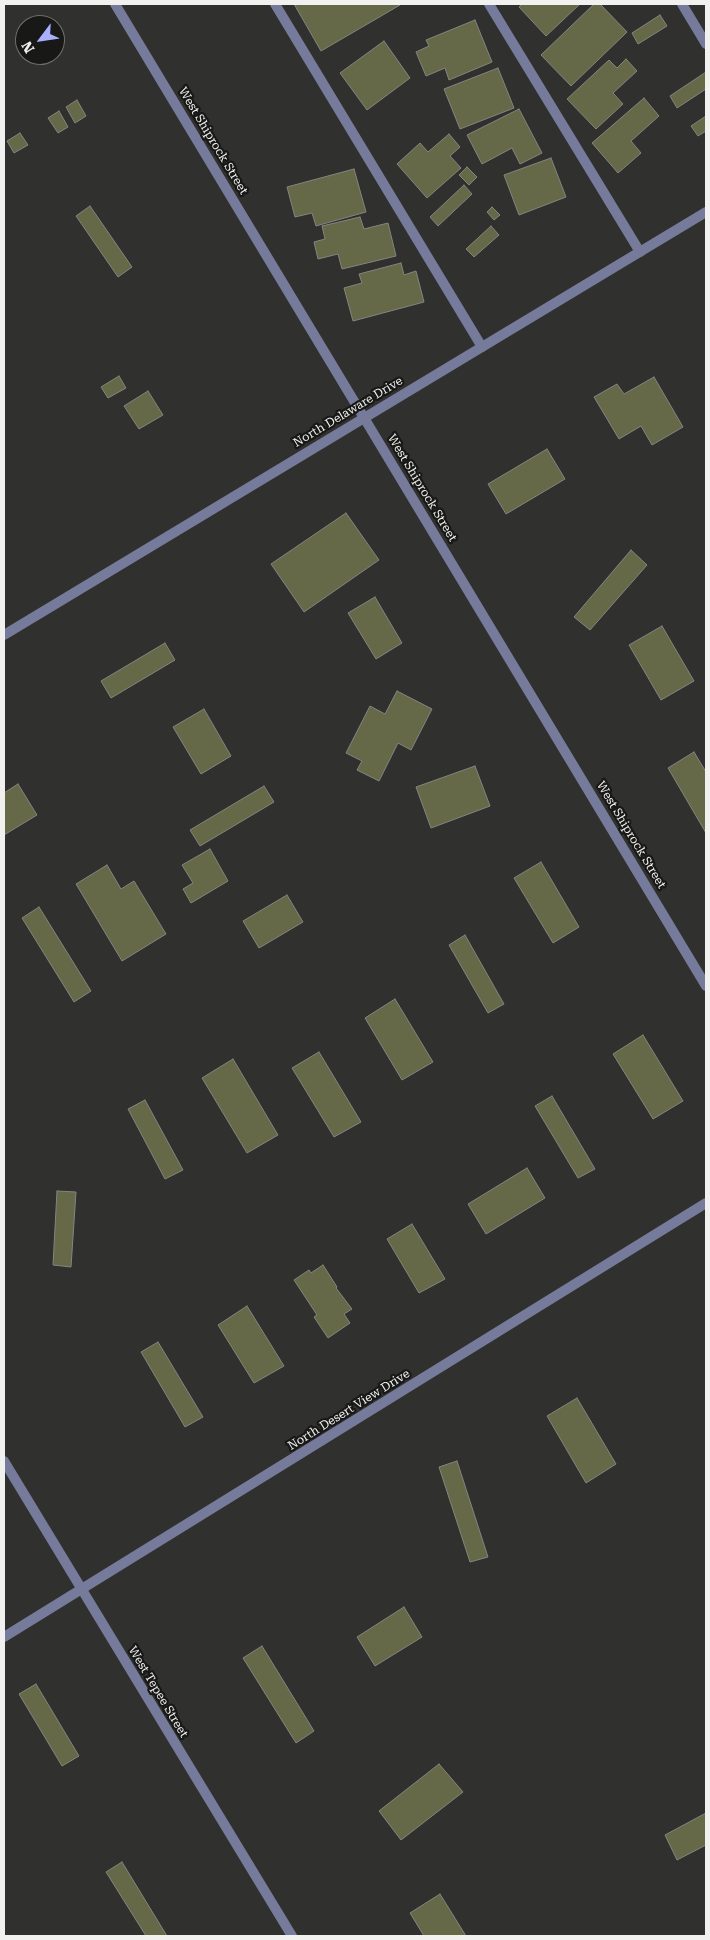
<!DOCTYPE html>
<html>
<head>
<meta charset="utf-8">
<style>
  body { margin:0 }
  #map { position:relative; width:710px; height:1940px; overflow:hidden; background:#30302e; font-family:"Roboto Serif",serif }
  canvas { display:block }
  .frame { position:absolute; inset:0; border:5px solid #f1f1f0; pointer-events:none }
  .north { position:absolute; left:15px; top:15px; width:50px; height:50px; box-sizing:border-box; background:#181817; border:1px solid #6f6f6e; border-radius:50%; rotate:239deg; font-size:14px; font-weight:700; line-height:20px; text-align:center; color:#f1f1f0 }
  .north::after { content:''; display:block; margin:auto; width:18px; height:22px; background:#a8b0fc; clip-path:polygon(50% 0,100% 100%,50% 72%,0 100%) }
</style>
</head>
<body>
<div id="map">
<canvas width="710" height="1940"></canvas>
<div class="frame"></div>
<div class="north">N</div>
</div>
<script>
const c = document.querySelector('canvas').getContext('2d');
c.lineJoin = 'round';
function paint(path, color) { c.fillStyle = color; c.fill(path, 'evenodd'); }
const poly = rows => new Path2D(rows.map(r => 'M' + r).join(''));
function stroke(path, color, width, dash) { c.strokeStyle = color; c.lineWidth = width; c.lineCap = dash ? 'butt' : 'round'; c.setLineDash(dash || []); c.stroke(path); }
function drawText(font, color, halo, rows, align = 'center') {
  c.font = font + ' "Roboto Serif",serif'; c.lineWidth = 4.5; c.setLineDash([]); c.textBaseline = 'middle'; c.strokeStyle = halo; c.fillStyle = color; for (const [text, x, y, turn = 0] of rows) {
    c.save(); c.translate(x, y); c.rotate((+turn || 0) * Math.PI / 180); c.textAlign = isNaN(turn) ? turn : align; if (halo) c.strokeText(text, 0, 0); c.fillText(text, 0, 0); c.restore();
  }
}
const building = poly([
  [294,4,399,4,400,5,321,51,294,4],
  [522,4,580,4,546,36,519,7,522,4],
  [594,4,600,4,627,32,571,86,541,55,594,4],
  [660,15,667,26,638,44,632,33,660,15],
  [475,20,492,62,449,80,445,68,426,76,416,52,429,46,426,40,475,20],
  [384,41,410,78,367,110,340,73,384,41],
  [626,59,637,71,613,93,623,104,596,129,567,99,609,60,617,68,626,59],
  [498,68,514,108,460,129,444,89,498,68],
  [706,72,706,89,677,108,670,96,706,72],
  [644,98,659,116,631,141,641,153,618,173,592,143,644,98],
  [77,100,86,116,75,123,66,107,77,100],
  [519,109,542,153,520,164,512,148,482,164,467,135,519,109],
  [59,111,68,127,58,133,48,118,59,111],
  [706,116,706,131,698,136,691,126,706,116],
  [20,133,28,145,14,153,7,141,20,133],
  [449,134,460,147,450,156,461,168,427,198,397,164,420,143,428,152,449,134],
  [551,158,566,197,519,215,504,175,551,158],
  [467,167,477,177,469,185,459,175,467,167],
  [354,169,366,212,316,226,312,213,295,217,287,187,354,169],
  [464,185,472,194,438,226,430,217,464,185],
  [90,206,132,267,118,277,76,216,90,206],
  [492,207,500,215,494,220,487,212,492,207],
  [360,217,364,229,388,223,396,256,342,269,338,254,318,259,314,242,325,239,322,226,360,217],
  [491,226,499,235,474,257,466,249,491,226],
  [401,263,404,275,416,271,424,302,353,321,344,288,362,283,359,274,401,263],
  [119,376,126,388,108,398,101,387,119,376],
  [654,377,683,427,652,445,641,426,619,439,594,397,617,384,624,394,654,377],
  [148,391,163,415,139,429,124,406,148,391],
  [547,449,565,479,506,514,488,484,547,449],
  [346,513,379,560,304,612,271,564,346,513],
  [631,550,647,565,590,630,574,617,631,550],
  [375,597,402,643,376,659,348,613,375,597],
  [662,626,694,681,661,700,629,645,662,626],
  [165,643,175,660,111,698,101,681,165,643],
  [397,691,432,709,411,750,398,743,379,781,357,770,362,761,346,753,370,706,385,714,397,691],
  [204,709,231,756,201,774,173,727,204,709],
  [694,752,706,772,706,833,668,768,694,752],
  [475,766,490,806,431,828,416,787,475,766],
  [18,784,37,815,4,835,4,793,18,784],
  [264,786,274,802,200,846,190,830,264,786],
  [210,849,228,881,191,903,183,889,193,883,182,865,210,849],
  [541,862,579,927,553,943,514,878,541,862],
  [107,865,121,889,134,881,166,934,122,961,76,884,107,865],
  [287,895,303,922,259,948,243,921,287,895],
  [39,907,91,991,74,1002,22,918,39,907],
  [465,935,504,1004,488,1013,449,945,465,935],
  [395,999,433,1062,402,1080,365,1018,395,999],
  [643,1035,683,1101,653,1119,613,1054,643,1035],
  [319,1052,361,1122,334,1137,292,1068,319,1052],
  [233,1059,278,1135,247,1153,202,1078,233,1059],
  [552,1096,595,1169,578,1178,535,1106,552,1096],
  [145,1100,183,1170,165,1179,128,1109,145,1100],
  [527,1168,545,1198,486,1234,468,1204,527,1168],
  [57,1191,76,1192,71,1267,53,1265,57,1191],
  [412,1224,445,1279,419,1293,387,1239,412,1224],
  [323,1265,337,1287,336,1288,352,1309,344,1314,350,1323,328,1338,314,1317,317,1315,294,1280,309,1270,311,1273,323,1265],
  [247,1306,284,1366,254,1383,218,1325,247,1306],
  [158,1342,203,1417,185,1427,141,1352,158,1342],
  [577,1398,616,1464,586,1483,547,1416,577,1398],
  [457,1461,488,1557,470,1562,439,1467,457,1461],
  [404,1607,422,1637,375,1666,357,1637,404,1607],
  [262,1646,314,1731,296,1743,243,1658,262,1646],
  [36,1684,79,1756,62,1766,19,1694,36,1684],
  [439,1764,463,1792,401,1840,379,1811,439,1764],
  [706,1813,706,1845,677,1860,665,1835,706,1813],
  [122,1862,167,1936,146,1936,106,1872,122,1862],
  [440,1894,466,1936,424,1936,410,1913,440,1894]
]);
paint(building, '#666947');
stroke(building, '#848581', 1);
stroke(poly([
  [275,4,482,347],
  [489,4,640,252],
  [682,4,706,44]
]), '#767b9b', 10);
stroke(poly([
  [115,4,706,986],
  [4,1461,292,1936],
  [4,1637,706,1203]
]), '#767b9b', 10);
stroke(poly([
  [4,635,706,212]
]), '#767b9b', 10);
drawText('12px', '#f1f1f0', '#181817', [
  ["West Shiprock Street",213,141,59],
  ["North Delaware Drive",348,412,-31],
  ["West Shiprock Street",422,488,59],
  ["West Shiprock Street",631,835,59],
  ["North Desert View Drive",349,1410,-32],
  ["West Tepee Street",158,1692,59]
]);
</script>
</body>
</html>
